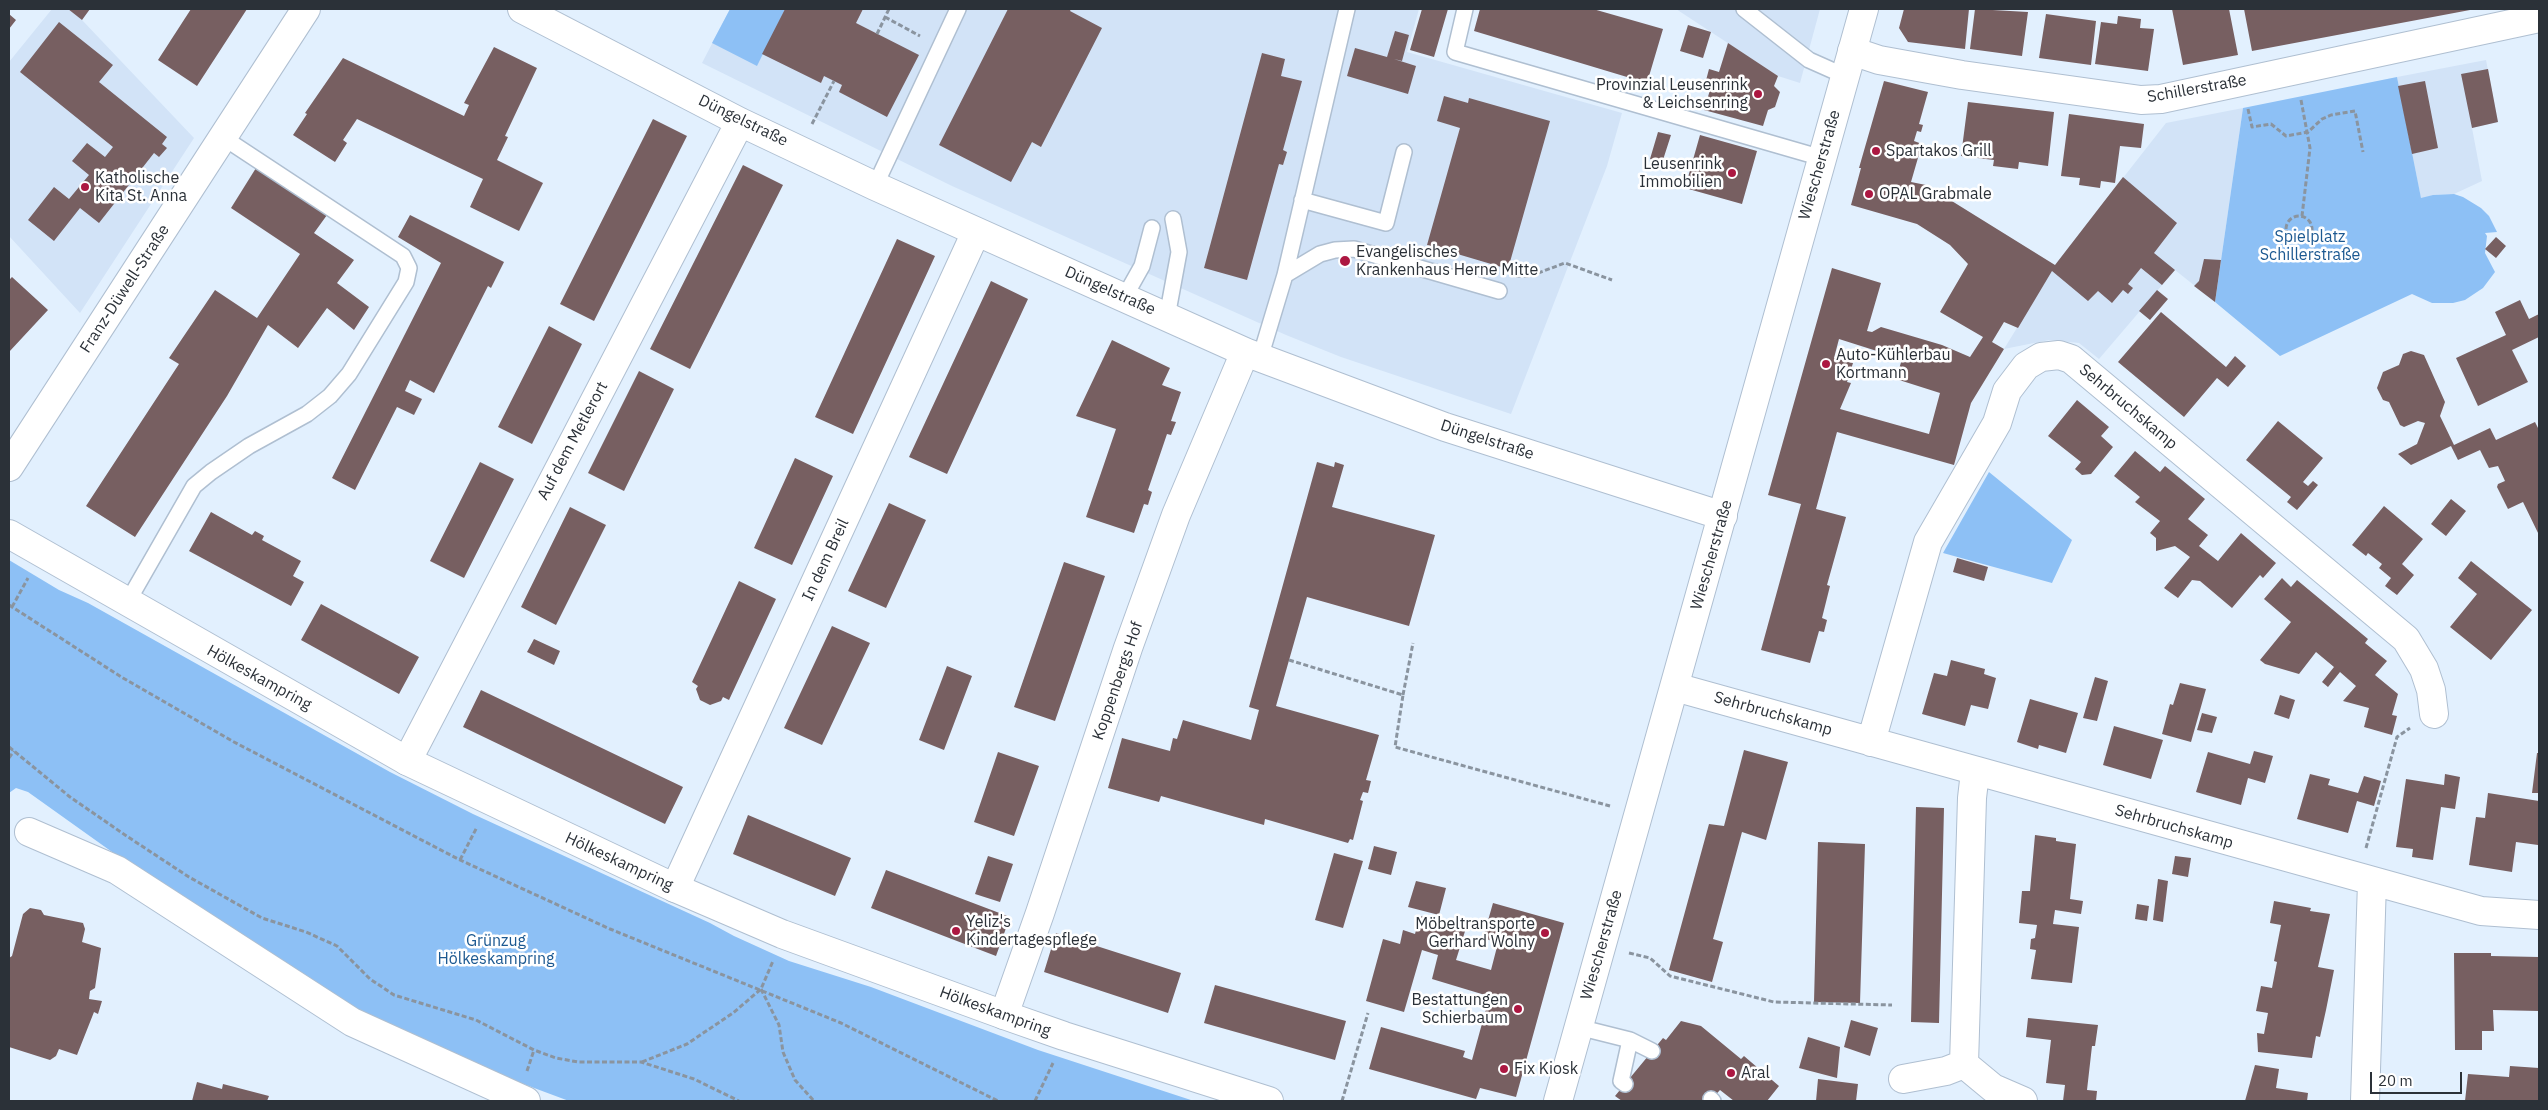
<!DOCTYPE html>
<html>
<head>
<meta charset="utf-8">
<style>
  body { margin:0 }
  #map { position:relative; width:2548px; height:1110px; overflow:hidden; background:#e2f0fe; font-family:"IBM Plex Sans",sans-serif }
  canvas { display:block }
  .frame { position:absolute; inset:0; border:10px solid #2b3138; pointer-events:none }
  .scale { position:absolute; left:2370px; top:1072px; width:92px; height:22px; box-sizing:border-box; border:2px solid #2b3138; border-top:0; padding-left:6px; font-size:15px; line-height:18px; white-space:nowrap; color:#2b3138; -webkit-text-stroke:4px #fff; paint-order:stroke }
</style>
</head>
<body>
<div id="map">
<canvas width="2548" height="1110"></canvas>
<div class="frame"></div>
<div class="scale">20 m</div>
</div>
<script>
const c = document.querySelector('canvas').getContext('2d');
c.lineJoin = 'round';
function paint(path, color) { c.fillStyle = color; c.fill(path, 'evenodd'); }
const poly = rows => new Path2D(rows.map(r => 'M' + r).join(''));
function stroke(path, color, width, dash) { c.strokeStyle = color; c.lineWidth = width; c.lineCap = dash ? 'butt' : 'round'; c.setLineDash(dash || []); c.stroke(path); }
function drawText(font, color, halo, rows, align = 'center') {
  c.font = font + ' "IBM Plex Sans",sans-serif'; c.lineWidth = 5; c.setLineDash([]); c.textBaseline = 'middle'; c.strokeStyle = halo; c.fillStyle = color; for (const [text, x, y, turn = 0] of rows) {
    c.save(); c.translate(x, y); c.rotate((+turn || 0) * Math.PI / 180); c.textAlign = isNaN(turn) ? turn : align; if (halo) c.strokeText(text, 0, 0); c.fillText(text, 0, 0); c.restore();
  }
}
paint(poly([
  [52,9,68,9,82,20,194,138,80,313,9,236,9,62],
  [730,9,1419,9,1407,52,1622,113,1607,166,1511,414,1341,357,1286,335,952,186,702,63],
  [1676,9,1820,9,1800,83,1778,76],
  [2486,60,2498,122,2472,128,2482,181,2454,194,2433,195,2421,199,2397,77],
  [2243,108,2215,302,2175,270,2099,359,2079,343,2049,340,2004,349,2058,261,2166,123]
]), '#d2e3f7');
paint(poly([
  [730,9,785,9,757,66,712,43],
  [2397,77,2421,198,2433,195,2454,194,2463,197,2481,208,2489,216,2497,232,2485,233,2487,236,2485,253,2495,272,2483,288,2465,300,2453,303,2432,303,2412,294,2280,356,2215,302,2243,108],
  [1989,472,2072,540,2052,583,1943,553],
  [9,560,59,590,88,603,390,772,473,814,710,923,734,936,789,961,871,987,1038,1050,1194,1101,569,1101,510,1079,373,1017,340,1000,206,919,28,792,16,788,9,793]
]), '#8dc0f5');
paint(poly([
  [68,9,90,9,82,20],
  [191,9,247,9,197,86,158,60],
  [785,9,863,9,856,23,919,55,887,117,839,92,842,85,824,76,821,83,762,54],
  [1008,9,1071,9,1070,11,1102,28,1041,147,1032,142,1011,182,939,145],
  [1422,9,1448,9,1434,57,1410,50],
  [1480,9,1593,9,1663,29,1647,83,1474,31],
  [1904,9,1969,9,1965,49,1908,42,1899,28],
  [1975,9,2028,12,2022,56,1970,49],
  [2172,9,2229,9,2238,55,2183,65],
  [2244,9,2470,9,2470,10,2252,51],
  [9,14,16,20,9,29],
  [2046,14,2096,21,2091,65,2039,58],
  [2118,16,2141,19,2140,28,2154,29,2148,71,2095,64,2101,22,2117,24],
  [59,22,113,65,99,82,167,137,162,144,167,148,159,157,154,153,99,223,80,208,54,241,28,220,54,187,69,199,89,175,72,161,87,143,105,157,113,147,20,72],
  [1688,25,1711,32,1703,58,1680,51],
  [1395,31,1409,35,1402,61,1394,59,1416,66,1408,94,1347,76,1355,48,1387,57],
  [1728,43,1778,76,1774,86,1780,92,1775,107,1768,110,1763,126,1704,110,1710,90,1704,88,1709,69,1719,72],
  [494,47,537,68,505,136,508,137,497,160,543,183,519,231,470,207,483,179,357,119,343,140,347,143,335,162,293,135,307,114,305,113,343,58,464,116,469,105,464,103],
  [1262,53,1285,59,1281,76,1302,81,1283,150,1287,152,1283,165,1279,164,1247,280,1204,268],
  [2488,69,2498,122,2472,128,2461,74],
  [1884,81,1928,92,1919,124,1923,125,1921,132,1917,131,1914,141,1922,144,1911,182,1926,185,2055,265,2123,177,2177,223,2154,253,2175,270,2162,285,2141,268,2128,284,2133,288,2128,294,2123,290,2112,303,2098,291,2088,301,2052,271,2018,328,2004,322,1992,342,2004,349,1971,403,1954,465,1837,432,1816,509,1846,517,1827,585,1830,586,1822,618,1827,620,1824,632,1819,631,1810,663,1761,650,1801,504,1768,495,1832,268,1881,283,1867,331,1872,332,1881,327,1942,345,1970,357,1983,337,1940,312,1968,264,1950,245,1917,224,1851,205,1861,168,1859,168],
  [1839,339,1902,359,1896,379,1940,393,1929,434,1840,409,1851,383,1847,382,1853,363,1834,358],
  [2425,81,2438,148,2412,154,2398,86],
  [1444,96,1468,103,1469,98,1550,121,1508,269,1427,245,1460,128,1437,121],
  [1968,102,2054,112,2048,166,2019,162,2018,169,1993,166,1994,160,1961,156],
  [2069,114,2144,124,2141,148,2120,146,2115,183,2101,181,2100,188,2079,185,2080,178,2061,176],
  [653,119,687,136,594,321,560,304],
  [1658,132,1671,135,1662,163,1650,159],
  [1700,135,1757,151,1742,204,1685,188],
  [743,165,783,185,690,369,650,349],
  [256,168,327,215,314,233,354,260,337,283,369,307,354,330,327,308,298,348,268,325,227,396,135,537,86,506,179,364,169,358,215,290,257,318,300,254,231,208],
  [410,215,504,262,491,288,488,286,434,393,410,380,405,391,422,399,414,415,397,407,355,490,332,478,441,263,398,237],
  [2496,237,2506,246,2496,258,2485,249],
  [897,239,935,256,853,434,815,417],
  [2204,259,2221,260,2215,302,2194,286,2199,281],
  [12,277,48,310,9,352,9,280],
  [991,281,1028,299,947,474,909,457],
  [2157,290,2168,299,2150,320,2139,311],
  [2520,300,2529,319,2539,314,2539,337,2512,350,2528,382,2478,406,2456,358,2506,335,2495,312],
  [2161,312,2226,367,2235,356,2246,366,2228,387,2217,378,2184,417,2118,362],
  [549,326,582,344,532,444,498,427],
  [1112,340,1170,368,1162,385,1181,392,1171,421,1176,422,1171,435,1167,434,1148,490,1152,492,1148,505,1144,504,1134,533,1086,517,1116,429,1076,416],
  [2411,351,2424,355,2445,402,2440,416,2454,445,2490,428,2496,440,2535,422,2539,430,2539,535,2523,502,2508,509,2497,487,2498,484,2505,481,2498,466,2489,468,2480,450,2458,460,2451,446,2411,465,2398,454,2417,444,2425,423,2418,421,2404,427,2400,425,2389,402,2383,400,2377,388,2383,372,2399,365,2403,354],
  [639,371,674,389,624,491,588,473],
  [2077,400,2109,427,2101,436,2113,447,2091,474,2082,475,2075,469,2081,462,2048,436],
  [2278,421,2323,458,2303,482,2308,486,2313,481,2318,485,2297,510,2287,502,2291,497,2246,460],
  [2135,451,2160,472,2165,466,2205,499,2188,519,2208,535,2199,546,2218,561,2241,533,2276,563,2263,578,2260,575,2232,608,2200,581,2192,580,2178,598,2164,588,2190,557,2175,546,2156,551,2156,538,2150,533,2160,521,2135,502,2140,497,2114,476],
  [795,458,833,476,792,565,754,548],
  [480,462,514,479,464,578,430,561],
  [1317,462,1334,467,1335,462,1344,465,1332,507,1435,535,1409,626,1307,597,1276,706,1379,735,1366,780,1371,781,1368,793,1363,792,1360,800,1363,801,1353,840,1350,839,1348,843,1265,819,1264,825,1161,796,1159,802,1108,788,1122,738,1170,751,1173,738,1177,739,1183,720,1251,740,1259,710,1249,707],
  [2451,499,2466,511,2446,536,2431,524],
  [889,503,926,520,886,608,848,591],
  [2384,506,2423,539,2402,564,2414,575,2397,595,2385,586,2391,578,2379,568,2382,564,2368,553,2366,556,2352,545],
  [570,507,606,525,556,625,521,607],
  [211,512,252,535,255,531,264,536,262,540,301,561,293,576,304,582,291,606,189,551],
  [1957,558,1988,567,1984,581,1953,572],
  [2471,561,2532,610,2491,660,2450,627,2477,594,2458,578],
  [1064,562,1105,576,1055,721,1014,707],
  [2282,578,2291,587,2297,580,2368,639,2365,643,2387,661,2375,675,2398,694,2392,715,2397,716,2392,735,2364,727,2369,708,2343,701,2356,686,2340,672,2328,687,2322,682,2334,667,2316,652,2299,674,2265,664,2260,660,2291,622,2264,599],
  [739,581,776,599,729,700,723,697,721,701,710,705,700,700,696,689,698,686,692,682],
  [321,604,419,657,399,694,301,640],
  [832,626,870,643,822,745,784,728],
  [534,639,560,651,554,665,527,652],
  [1951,660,1985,669,1984,674,1996,678,1988,709,1971,705,1965,726,1922,714,1934,673,1947,676],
  [947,666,972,676,944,750,919,740],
  [2095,677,2108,681,2097,721,2083,718],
  [2180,683,2206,689,2191,742,2162,734,2170,704,2173,705],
  [481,690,683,787,665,824,463,727],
  [2280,695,2295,700,2289,719,2274,714],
  [2030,699,2078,713,2066,753,2039,745,2038,749,2017,742],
  [2202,713,2217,717,2212,733,2197,730],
  [2114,726,2163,740,2151,779,2103,765],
  [1744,750,1788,762,1766,840,1742,832,1713,939,1723,942,1712,982,1669,970,1709,824,1724,826],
  [2254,751,2273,756,2265,783,2248,778,2241,805,2196,792,2208,752,2250,764],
  [998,752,1039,766,1014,836,974,822],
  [2537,753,2539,753,2539,793,2532,793],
  [2310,774,2330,779,2328,785,2358,793,2364,776,2381,781,2374,806,2357,801,2348,833,2297,819],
  [2445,774,2460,777,2455,809,2441,807,2433,860,2412,857,2413,849,2396,847,2406,779,2444,785],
  [2488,793,2539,801,2538,845,2516,842,2512,872,2469,865,2476,817,2485,818],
  [1916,807,1944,808,1939,1023,1911,1022],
  [748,815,851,858,835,896,733,854],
  [2035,835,2056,838,2056,841,2076,844,2070,899,2083,901,2081,914,2055,910,2053,924,2079,927,2072,983,2031,979,2036,950,2030,949,2031,939,2035,938,2037,925,2019,923,2022,891,2030,891],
  [1818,842,1865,844,1860,1003,1814,1002],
  [1374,846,1397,852,1391,875,1368,869],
  [1334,853,1363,861,1343,928,1315,920],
  [988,856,1013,864,1000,902,975,894],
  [2175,856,2191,858,2188,877,2172,874],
  [886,870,1010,917,996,956,871,908],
  [2158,879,2168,881,2163,922,2153,920],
  [1416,881,1446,888,1439,915,1408,907],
  [2274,901,2311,908,2310,911,2330,914,2318,967,2334,970,2326,1010,2320,1037,2316,1036,2312,1058,2258,1052,2257,1033,2264,1034,2268,1013,2256,1011,2261,986,2272,988,2277,962,2274,961,2281,925,2270,923],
  [1493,903,1564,923,1516,1097,1480,1088,1476,1099,1369,1069,1381,1027,1465,1051,1463,1057,1472,1060,1486,1009,1482,1008,1485,995,1432,979,1438,955,1422,950,1404,1012,1366,1001,1383,939,1400,944,1403,930,1415,934,1420,916,1466,928,1456,960,1491,970,1498,943,1483,938],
  [2137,904,2149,906,2147,921,2135,919],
  [30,908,41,910,44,915,83,923,85,929,82,942,101,948,95,988,90,991,89,999,102,1001,98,1014,94,1012,77,1055,59,1049,56,1056,50,1060,9,1047,9,958,12,956,23,914],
  [1056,933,1181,973,1168,1013,1044,972],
  [2454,953,2491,953,2491,956,2539,957,2539,1011,2493,1010,2494,1031,2482,1031,2482,1050,2455,1050],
  [1215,985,1346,1021,1335,1060,1204,1023],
  [2028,1018,2098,1025,2095,1046,2092,1046,2087,1090,2097,1091,2096,1101,2063,1101,2065,1085,2046,1083,2051,1040,2026,1037],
  [1851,1020,1878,1028,1870,1056,1844,1047],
  [1681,1021,1701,1026,1741,1059,1744,1056,1779,1086,1767,1101,1734,1101,1720,1090,1710,1101,1622,1101,1615,1096,1663,1038,1666,1040],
  [1808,1037,1840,1047,1837,1078,1799,1068],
  [2255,1065,2279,1069,2276,1088,2308,1093,2307,1101,2245,1101],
  [2510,1066,2539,1068,2539,1101,2465,1101,2468,1074,2509,1077],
  [1818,1079,1858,1084,1856,1101,1816,1101],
  [197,1082,222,1089,223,1084,269,1096,267,1101,192,1101]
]), '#775f61');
const service = poly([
  [1465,9,1455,52,1822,158],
  [1744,9,1809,60,1845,76],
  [875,186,958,9],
  [1302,200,1386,223,1404,152],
  [1285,275,1320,254,1335,250,1354,249,1499,291],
  [1124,298,1142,266,1152,228],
  [1167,317,1179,252,1173,219],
  [1260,358,1285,275,1347,9],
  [127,603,194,486,211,472,249,446,307,414,330,396,349,374,406,282,409,268,403,256,224,138],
  [1578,1027,1630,1040,1621,1081,1625,1084],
  [1630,1040,1652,1051],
  [1711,1099,1713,1101]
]);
const minor = poly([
  [522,9,740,122,875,186,1245,352,1445,427,1723,516],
  [1852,51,1879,60,1962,75,2141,100,2161,99,2539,18],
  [9,467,306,9],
  [1675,687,2481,911,2539,915],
  [1871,742,1928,542,1997,423,2007,391,2026,366,2041,357,2059,355,2071,359,2406,639,2424,669,2431,690,2434,714],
  [407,761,740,122],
  [29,832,117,870,352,1022,526,1101],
  [675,888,976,232],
  [1004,1015,1040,913,1128,648,1176,515,1245,352],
  [1964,1064,1993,1088,2023,1101],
  [1903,1079,1946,1071,1964,1064,1972,798,1975,772],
  [2365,1101,2372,882]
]);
const tertiary = poly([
  [9,534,407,761,675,888,782,934,1004,1015,1064,1036,1269,1101],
  [1558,1101,1864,9]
]);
stroke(service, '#afbfd1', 18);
stroke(minor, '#afbfd1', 30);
stroke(tertiary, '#afbfd1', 30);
stroke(poly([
  [885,17,920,36],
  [877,34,889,9],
  [2301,100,2310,148,2302,216],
  [2248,109,2252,127,2271,124,2286,136,2308,132,2322,119,2331,115,2355,111,2363,152],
  [812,124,834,81],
  '2286 229a13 13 0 1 1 26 0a13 13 0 1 1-26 0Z',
  [1516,276,1530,276,1565,263,1612,280],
  [9,605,123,678,234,742,460,860,610,929,841,1023,998,1101],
  [12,607,28,578],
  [1289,660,1403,695,1395,747,1610,806],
  [1403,695,1413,643],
  [9,747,70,797,128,837,189,877,262,918,306,932,337,946,370,979,394,995,476,1020,534,1050,556,1058,578,1062,641,1062,694,1079,739,1101],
  [9,758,14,751],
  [2366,848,2397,737,2410,728],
  [460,860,477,827],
  [1629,953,1650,958,1670,976,1774,1002,1892,1005],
  [761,989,779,1025,783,1052,795,1080,814,1101],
  [642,1062,687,1044,733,1013,761,989,773,961],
  [527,1071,534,1050],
  [1035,1101,1053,1063],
  [1342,1101,1368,1013]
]), '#8a949f', 3, [5, 2.5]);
stroke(service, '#fff', 15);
stroke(minor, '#fff', 28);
stroke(tertiary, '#fff', 28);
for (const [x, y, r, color] of [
  [1758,94,5,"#ac1741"],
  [1876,151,5,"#ac1741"],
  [1732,173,5,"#ac1741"],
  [85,187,5,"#ac1741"],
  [1869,194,5,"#ac1741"],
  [1345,261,6,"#ac1741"],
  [1826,364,5,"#ac1741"],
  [956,931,5,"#ac1741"],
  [1545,933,5,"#ac1741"],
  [1518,1009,5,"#ac1741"],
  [1504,1069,5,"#ac1741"],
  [1731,1073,5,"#ac1741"]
]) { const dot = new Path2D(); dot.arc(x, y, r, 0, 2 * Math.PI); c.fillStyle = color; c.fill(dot); stroke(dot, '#fff', 2); }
drawText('16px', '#2b3138', '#fff', [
  ["Provinzial Leusenrink",1748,85,"right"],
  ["& Leichsenring",1748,103,"right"],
  ["Spartakos Grill",1886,151],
  ["Leusenrink",1722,164,"right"],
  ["Immobilien",1722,182,"right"],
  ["Katholische",95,178],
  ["Kita St. Anna",95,196],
  ["OPAL Grabmale",1879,194],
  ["Evangelisches",1356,252],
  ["Krankenhaus Herne Mitte",1356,270],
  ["Auto-Kühlerbau",1836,355],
  ["Kortmann",1836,373],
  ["Yeliz's",966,922],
  ["Kindertagespflege",966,940],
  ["Möbeltransporte",1535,924,"right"],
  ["Gerhard Wolny",1535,942,"right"],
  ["Bestattungen",1508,1000,"right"],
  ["Schierbaum",1508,1018,"right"],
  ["Fix Kiosk",1514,1069],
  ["Aral",1741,1073]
], 'left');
drawText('16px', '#2b3138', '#fff', [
  ["Schillerstraße",2197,89,-10],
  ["Düngelstraße",743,121,26],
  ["Wiescherstraße",1820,165,-74],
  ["Franz-Düwell-Straße",125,289,-57],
  ["Düngelstraße",1110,291,24],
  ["Sehrbruchskamp",2128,407,40],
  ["Düngelstraße",1487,440,18],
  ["Auf dem Metlerort",573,441,-62],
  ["Wiescherstraße",1712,555,-74],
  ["In dem Breil",826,560,-65],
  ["Hölkeskampring",259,678,29],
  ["Koppenbergs Hof",1118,681,-71],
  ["Sehrbruchskamp",1773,714,16],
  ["Sehrbruchskamp",2174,827,16],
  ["Hölkeskampring",619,862,25],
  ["Wiescherstraße",1602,945,-74],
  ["Hölkeskampring",995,1012,20]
]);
drawText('16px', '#1c5991', '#fff', [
  ["Spielplatz",2310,237],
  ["Schillerstraße",2310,255],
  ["Grünzug",496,941],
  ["Hölkeskampring",496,959]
]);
</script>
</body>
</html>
